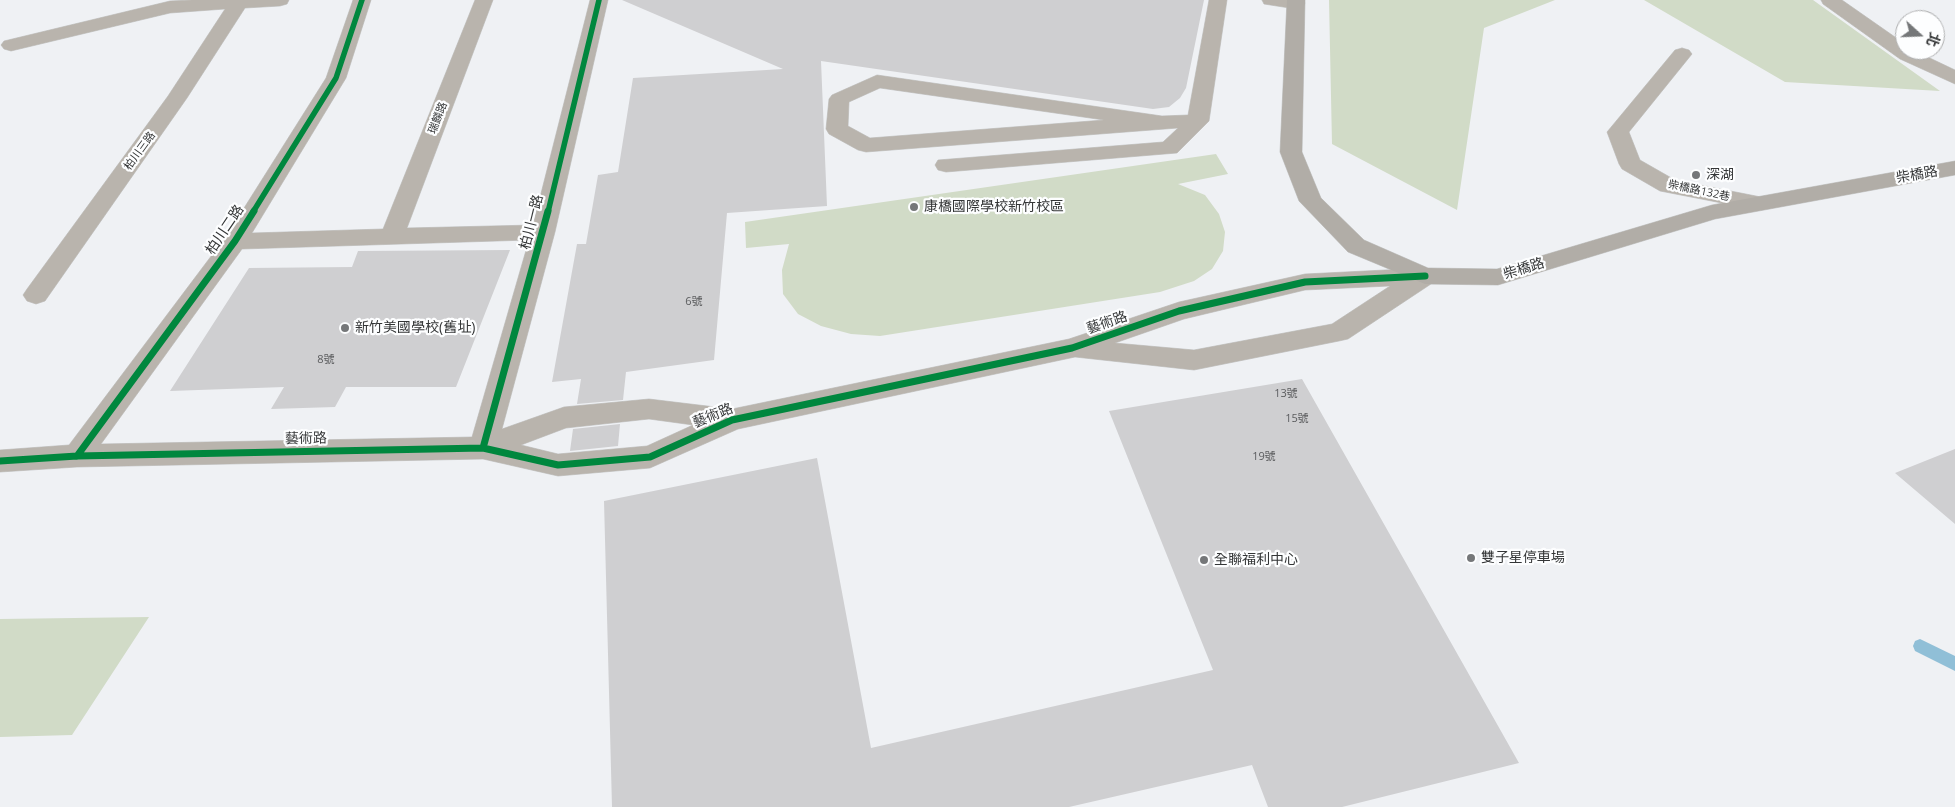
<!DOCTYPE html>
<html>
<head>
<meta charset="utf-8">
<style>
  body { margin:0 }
  #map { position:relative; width:1955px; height:807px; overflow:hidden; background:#eff1f4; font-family:"Open Sans","Noto Sans TC",sans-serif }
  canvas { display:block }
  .north { position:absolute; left:1895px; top:10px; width:50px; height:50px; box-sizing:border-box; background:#fdfeff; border:1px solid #adaeaf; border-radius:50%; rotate:110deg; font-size:14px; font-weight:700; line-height:20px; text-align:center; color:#343637 }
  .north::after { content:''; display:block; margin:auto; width:18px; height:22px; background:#757779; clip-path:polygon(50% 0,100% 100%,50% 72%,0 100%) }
</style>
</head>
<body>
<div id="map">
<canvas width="1955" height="807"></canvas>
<div class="north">北</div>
</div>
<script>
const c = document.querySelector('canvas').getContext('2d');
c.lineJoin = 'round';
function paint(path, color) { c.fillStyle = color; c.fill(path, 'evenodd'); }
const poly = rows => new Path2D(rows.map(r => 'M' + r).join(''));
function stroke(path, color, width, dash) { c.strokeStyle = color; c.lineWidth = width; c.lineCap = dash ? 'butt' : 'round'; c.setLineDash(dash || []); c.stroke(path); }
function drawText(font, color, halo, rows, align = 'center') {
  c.font = font + ' "Open Sans","Noto Sans TC",sans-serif'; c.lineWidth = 4.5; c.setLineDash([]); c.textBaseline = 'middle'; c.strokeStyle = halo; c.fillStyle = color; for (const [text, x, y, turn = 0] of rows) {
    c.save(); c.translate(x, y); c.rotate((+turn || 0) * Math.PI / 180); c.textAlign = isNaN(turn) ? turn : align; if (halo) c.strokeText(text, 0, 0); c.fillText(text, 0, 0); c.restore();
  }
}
paint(poly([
  [1329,0,1555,0,1484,28,1457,210,1332,144],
  [1644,0,1813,0,1940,91,1785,82],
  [1216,154,1228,174,1178,184,1205,195,1219,214,1225,232,1223,251,1212,269,1194,281,1160,292,880,336,851,334,821,326,798,314,783,294,782,270,789,244,746,248,745,222],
  [149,617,72,735,0,737,0,619]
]), '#d1dbc7');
paint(poly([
  [1920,639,1955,656,1955,671,1915,651,1913,646,1915,641,1920,639]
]), '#90bfd7');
paint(poly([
  [622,0,1204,0,1186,88,1180,98,1169,107,1153,109,821,61,827,206,727,213,714,360,626,372,623,400,577,404,581,379,552,382,577,244,586,244,598,175,618,172,633,78,783,69],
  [510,250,456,387,346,387,335,407,271,409,284,387,170,391,249,268,352,267,358,251],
  [1302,379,1519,763,1342,807,1268,807,1252,765,1069,807,612,807,604,501,817,458,871,748,1213,670,1109,411],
  [620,424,618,446,570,451,573,429],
  [1955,449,1955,524,1895,473]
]), '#cfcfd1');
const minor = poly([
  [192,0,289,0,287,4,280,6,245,8,187,98,45,301,36,304,27,301,23,295,27,289,168,96,225,9,170,13,11,51,4,49,1,45,4,41,170,1,192,0],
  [353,0,371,0,346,78,252,233,383,229,475,0,493,0,407,228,533,225,590,0,608,0,555,232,502,429,564,407,649,399,732,409,1069,339,1179,302,1305,274,1425,268,1434,270,1437,276,1434,282,1348,339,1339,341,1194,370,1075,357,738,429,650,468,558,476,483,459,77,467,0,472,0,450,69,445,227,235,326,78,353,0],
  [529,240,472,437,101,444,242,249,529,240],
  [1390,286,1332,324,1194,350,1115,343,1184,319,1305,290,1390,286],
  [649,419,693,425,647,446,558,454,521,445,566,428,649,419],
  [1209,0,1227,0,1209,121,1177,153,946,172,938,170,935,165,938,160,1163,142,1178,128,866,152,858,150,829,134,826,129,829,99,832,95,877,75,1162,116,1188,115,1209,0],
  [880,88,1104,120,870,138,848,126,849,102,880,88],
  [1262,0,1303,0,1305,3,1303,7,1296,9,1264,4,1262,0],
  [1821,0,1842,0,1905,44,1905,50,1913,50,1955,70,1955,84,1900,59,1823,4,1821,0],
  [1682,48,1689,50,1692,54,1629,132,1640,160,1675,180,1766,198,1770,203,1766,208,1758,210,1660,191,1622,169,1619,164,1607,132,1675,50,1682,48]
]);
const major = poly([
  [1287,0,1305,0,1302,152,1321,198,1364,240,1428,268,1497,269,1712,205,1955,161,1955,175,1715,219,1498,285,1425,284,1348,252,1299,201,1280,152,1287,0]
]);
stroke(minor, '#cacccd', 1);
stroke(major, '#cacccd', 1);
paint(minor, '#b9b4ad');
paint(major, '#b1ada7');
stroke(poly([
  [253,212,336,78,362,0],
  [548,212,599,0]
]), '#00873e', 5.5);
stroke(poly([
  [483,448,548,211],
  [77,456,235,241,254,211],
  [0,461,77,456,483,448,558,465,650,457,732,420,1072,348,1179,311,1305,282,1425,276]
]), '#00873e', 7);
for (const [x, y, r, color] of [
  [1696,175,5,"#757779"],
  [914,207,5,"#757779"],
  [345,328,5,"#757779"],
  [1471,558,5,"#757779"],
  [1204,560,5,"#757779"]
]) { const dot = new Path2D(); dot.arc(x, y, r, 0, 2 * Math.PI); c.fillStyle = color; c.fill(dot); stroke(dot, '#fdfeff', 2); }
drawText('11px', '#343637', '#fdfeff', [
  ["瑞麟路",438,118,-69],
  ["柏川三路",140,151,-54],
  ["柴橋路132巷",1699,191,12]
]);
drawText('11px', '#5b5c5e', null, [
  ["6號",694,302],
  ["8號",326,360],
  ["13號",1286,394],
  ["15號",1297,419],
  ["19號",1264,457]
]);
drawText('14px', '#343637', '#fdfeff', [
  ["深湖",1706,175],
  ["康橋國際學校新竹校區",924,207],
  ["新竹美國學校(舊址)",355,328],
  ["雙子星停車場",1481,558],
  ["全聯福利中心",1214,560]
], 'left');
drawText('14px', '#343637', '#fdfeff', [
  ["柴橋路",1917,175,-10],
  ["柏川一路",532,222,-76],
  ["柏川二路",225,230,-56],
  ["柴橋路",1524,269,-17],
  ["藝術路",1107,323,-19],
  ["藝術路",713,416,-22],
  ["藝術路",306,439,-1]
]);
</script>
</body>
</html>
